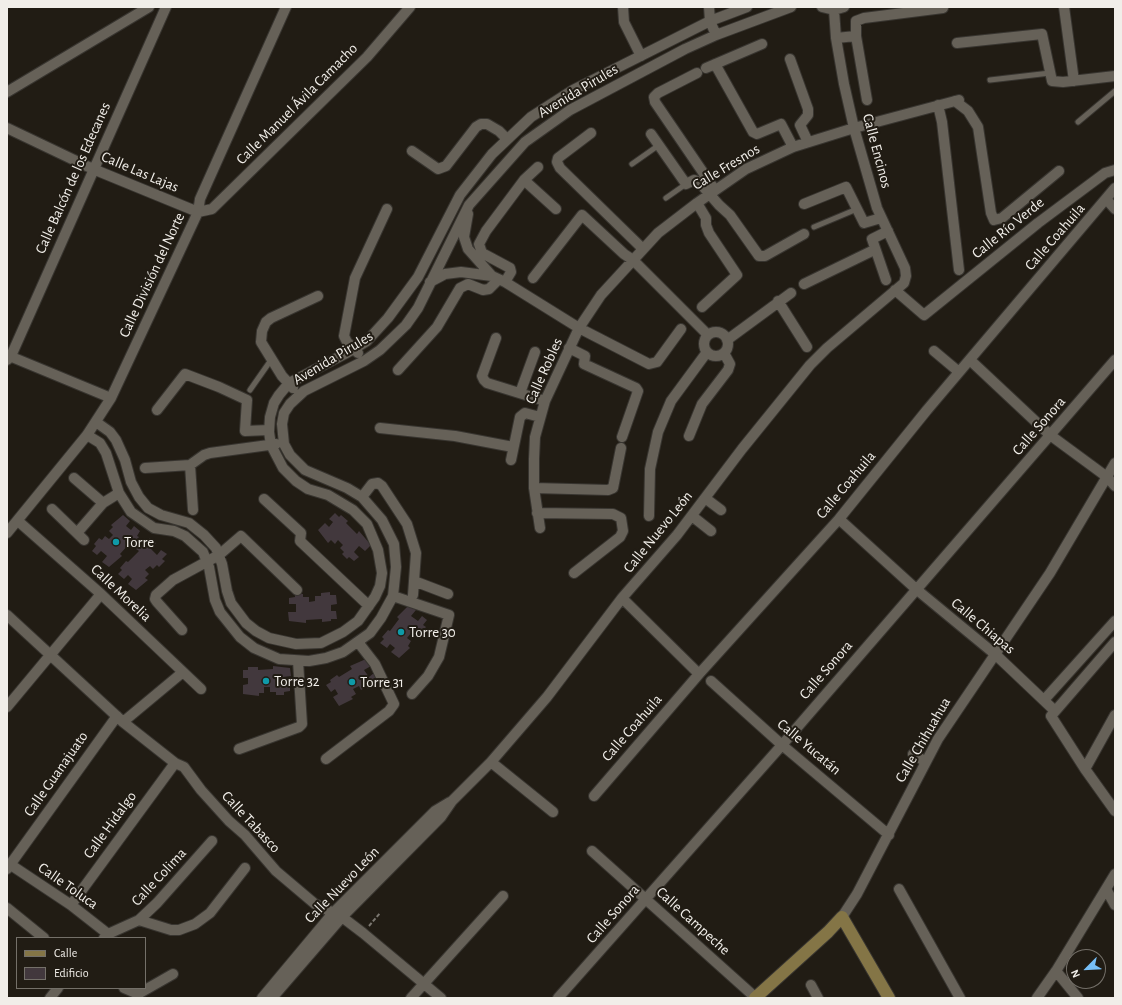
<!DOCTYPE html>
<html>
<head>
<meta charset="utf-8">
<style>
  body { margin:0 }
  #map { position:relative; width:1122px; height:1005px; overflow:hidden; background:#211c14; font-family:"Alegreya Sans",sans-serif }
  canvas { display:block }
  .frame { position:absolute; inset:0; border:8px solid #f1eee9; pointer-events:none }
  .legend { position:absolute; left:16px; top:937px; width:130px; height:52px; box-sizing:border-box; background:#211c14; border:1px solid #747069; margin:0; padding:5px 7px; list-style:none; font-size:12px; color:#f1eee9 }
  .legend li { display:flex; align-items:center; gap:8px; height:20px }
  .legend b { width:20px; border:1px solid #747069 }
  .north { position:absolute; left:1066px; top:949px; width:40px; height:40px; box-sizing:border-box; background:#211c14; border:1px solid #747069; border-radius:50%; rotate:246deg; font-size:11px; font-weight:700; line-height:16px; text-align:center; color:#f1eee9 }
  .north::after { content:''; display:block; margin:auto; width:14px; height:18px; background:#77bff7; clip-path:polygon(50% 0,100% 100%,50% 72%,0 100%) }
</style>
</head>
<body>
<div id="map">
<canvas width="1122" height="1005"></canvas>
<div class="frame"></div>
<ul class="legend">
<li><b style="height:5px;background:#847546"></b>Calle</li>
<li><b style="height:11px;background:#42383d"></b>Edificio</li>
</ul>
<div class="north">N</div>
</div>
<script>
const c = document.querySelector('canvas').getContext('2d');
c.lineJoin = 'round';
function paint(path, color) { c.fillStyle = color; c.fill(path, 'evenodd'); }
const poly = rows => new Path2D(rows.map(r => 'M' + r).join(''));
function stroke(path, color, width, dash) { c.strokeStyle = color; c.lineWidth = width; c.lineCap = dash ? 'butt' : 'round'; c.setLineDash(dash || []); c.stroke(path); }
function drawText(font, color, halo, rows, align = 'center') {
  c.font = font + ' "Alegreya Sans",sans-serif'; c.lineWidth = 4; c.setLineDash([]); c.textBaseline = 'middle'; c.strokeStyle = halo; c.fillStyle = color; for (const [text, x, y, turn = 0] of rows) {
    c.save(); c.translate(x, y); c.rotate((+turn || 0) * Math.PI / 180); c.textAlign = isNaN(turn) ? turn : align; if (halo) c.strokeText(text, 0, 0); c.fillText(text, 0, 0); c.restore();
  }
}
paint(poly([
  [335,513,339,517,341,515,348,521,346,523,357,534,359,531,371,545,365,551,359,546,354,552,359,557,354,561,349,557,347,559,342,554,344,552,340,548,343,545,338,540,335,544,331,540,328,543,318,530,325,523,329,527,333,522,329,519],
  [123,515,130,521,126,526,131,530,134,526,140,531,137,536,139,537,132,545,130,543,120,554,122,556,109,567,102,562,107,556,101,551,97,555,92,551,96,546,94,544,99,538,102,540,105,536,109,539,113,535,109,531,113,527,111,525],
  [150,538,156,543,151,549,157,555,161,550,167,554,162,559,165,561,159,567,157,565,153,569,150,566,145,570,149,574,145,578,148,580,136,590,128,584,132,579,128,575,124,579,118,574,122,570,120,568,126,561,128,562,139,551,136,549],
  [330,592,330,595,336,595,337,604,331,605,331,611,336,611,337,619,331,619,331,621,322,622,322,619,306,620,306,623,289,621,288,612,296,612,296,604,289,604,289,598,295,597,295,594,303,594,303,597,309,597,309,602,315,601,315,596,321,596,321,593],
  [409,605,416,610,411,616,418,621,422,616,427,620,423,625,426,627,421,633,418,631,415,636,411,633,407,638,411,641,408,646,410,648,399,658,391,652,395,648,390,644,387,648,380,643,384,639,382,637,388,630,390,631,399,619,397,617],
  [366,659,371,666,364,670,369,677,374,673,378,679,372,683,374,685,368,689,366,687,361,690,359,686,353,689,356,694,351,697,353,699,339,706,333,697,338,694,335,689,331,692,326,685,331,682,330,680,337,675,339,677,352,669,350,666],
  [273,666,290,668,291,676,283,677,284,685,290,685,290,691,284,692,284,695,276,695,276,692,270,692,270,687,264,687,264,693,259,693,259,696,243,694,243,685,248,684,248,678,243,678,243,670,248,670,248,667,258,667,258,670,273,669]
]), '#42383d');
const lane = poly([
  [990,80,1050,73],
  [1078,122,1115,91],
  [632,164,659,145],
  [666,198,686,184],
  [814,227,857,209],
  [250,390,271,360]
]);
const street = poly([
  [623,7,624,22,641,56],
  [709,7,710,21,716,35],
  [822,7,834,10,844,7],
  [1064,7,1074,81],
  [836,38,856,36],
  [957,43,1042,34,1052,81,1063,82,1115,76],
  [790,59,808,109,808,115,800,125,808,142],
  [715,64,753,132,757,134,781,124,793,147],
  [706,68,762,44],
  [697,73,658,93,654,97,655,102,715,190],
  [7,92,149,7],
  [867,100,856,36,856,21,864,18,943,8],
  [955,101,968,111,978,127,991,213,994,220,1002,218,1059,171],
  [938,105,942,122,959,270],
  [7,128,93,169,198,212,212,209,367,57,410,7],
  [591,133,558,158,557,162,560,168,643,249],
  [651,134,686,184,694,180,699,182,719,205,730,215,759,256,765,256,804,234],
  [412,151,438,169,446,166,476,127,481,124,487,124,499,131,507,139],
  [524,180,556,209],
  [1107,200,1115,209],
  [697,203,706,218,706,225,709,233,737,275,702,307],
  [804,204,846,187,864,223,881,218],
  [468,214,464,237,468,249,492,276],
  [533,278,582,215,624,254,633,260,708,335],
  [886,280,872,239,888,231],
  [430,282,445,274,461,272,492,276,505,282,579,328,649,364,657,362,681,329],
  [505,282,511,272,510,268,482,253,479,244,486,231,524,180,538,167],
  [804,284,874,250],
  [895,290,924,315,1038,223,1105,173,1115,170],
  [778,301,807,347],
  '704 344a12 12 0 1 1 24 0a12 12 0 1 1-24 0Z',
  [496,338,482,376,484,380,487,383,545,401],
  [727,340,791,293],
  [569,348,585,356,584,364,636,388,638,391,622,437],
  [934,351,959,372],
  [358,353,347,342,344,336,355,278,387,209],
  [7,355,111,398],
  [7,360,11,356,166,7],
  [970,360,1050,435,1107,477,1115,486],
  [398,370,437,327,460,288,468,284,483,290,489,289,498,280],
  [293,388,282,376,261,342,262,331,266,322,271,318,318,296],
  [520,393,535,352],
  [157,410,185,374,219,387,247,400,245,431,269,430],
  [96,422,110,432,116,440,125,460,131,482,139,497,148,508,161,515,189,523,204,535,216,548,222,564,227,591,231,603,246,623,256,631,269,638,296,644,321,643,343,632,358,621,375,597,380,586,382,573,378,550,367,524,353,510,328,495,308,489,296,481,283,468,271,445,269,432,270,417,274,403,279,395,289,383,297,379,354,349,367,341,388,318,418,277,460,195,492,154,531,117,573,90,710,21,747,7],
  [380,428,455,436,513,447],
  [87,435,100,443,106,453,119,493,131,512,154,528,174,531,185,536,203,552,209,567,215,600,220,612,240,637,254,648,279,659,309,661,326,658,343,652,370,633,381,618,393,596,396,567,394,544,382,520,362,497,347,488,305,470,290,455,284,444,282,424,284,413,290,404,304,391,364,361,380,350,406,325,418,308,469,205,525,142,570,110,685,49,716,35,791,7],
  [689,436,702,404,728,370,730,364,724,353],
  [511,460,520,417,525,413,540,417],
  [190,465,193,510],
  [145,468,190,465,204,455,210,453,276,444],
  [74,478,103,503],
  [534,488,608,490,613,488,621,448],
  [362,497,372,484,378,483,382,486,407,524,416,553,413,595],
  [705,498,721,510],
  [264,499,301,533,300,541,369,606],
  [52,509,84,540],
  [537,513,613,514,621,518,623,531,620,537,574,573],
  [649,516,650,469,658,432,671,401,707,352],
  [692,516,711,531],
  [839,519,916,589,996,655,1055,711],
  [18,521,101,594,201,689],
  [540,528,534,488,534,459,535,437,545,401,579,328,601,295,658,233,697,203,746,169,793,147,854,128,959,100],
  [7,533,87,435,111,398,198,212,200,199,286,7],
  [77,533,103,503,119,493],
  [414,581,448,594],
  [393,596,449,615,439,657,428,676,412,694],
  [622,598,699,674],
  [7,615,123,722,175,763,184,767,201,790,229,821,245,835,276,871,315,904,342,917,363,933,441,998],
  [182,630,157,602,155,599,156,595,173,580,219,555,241,536,297,590],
  [1115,642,1051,716,1085,769,1115,811],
  [711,681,782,745,889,835],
  [1044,700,1115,621],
  [7,707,101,594],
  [123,722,183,672],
  [239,749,299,727,302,724,298,661],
  [913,754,926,762],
  [326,759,389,711,394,704,375,664,358,642],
  [491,762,553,812],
  [1085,769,1115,715],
  [594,796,699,674,839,519,927,410,1115,188],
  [592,851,756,998],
  [11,865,71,905,108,934],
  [7,869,117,716],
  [899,889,960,998],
  [1106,889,1115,905],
  [71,905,175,763],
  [7,908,44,938],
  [842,917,857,894,938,739,1050,573,1115,463],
  [139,920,171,930,179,930,195,924,210,913,245,868],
  [104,938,108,934,139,920,157,903,212,841],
  [1056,971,1078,998],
  [811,985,818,998],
  [124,988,138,994,173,974],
  [50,998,58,988],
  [262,998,333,913,435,811,450,802],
  [272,998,342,917,441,817,452,801,491,762,547,697,622,598,677,535,742,449,810,365,827,348,904,283,906,276,905,268,877,208,854,128,844,84,836,38,834,10],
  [411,998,503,896],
  [558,998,782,745,1115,360],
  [1037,998,1056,971,1115,874]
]);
const secondary = poly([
  [755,998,828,932,842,917,889,998]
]);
stroke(lane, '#383530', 7);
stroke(street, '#383530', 12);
stroke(secondary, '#383530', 14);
stroke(poly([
  [369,926,380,913]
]), '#7b7770', 2, [4, 2]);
stroke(lane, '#666158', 5);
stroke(street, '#666158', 10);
stroke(secondary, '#847546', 12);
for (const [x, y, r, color] of [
  [116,542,4,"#0f9aa8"],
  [401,632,4,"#0f9aa8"],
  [266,681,4,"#0f9aa8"],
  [352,682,4,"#0f9aa8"]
]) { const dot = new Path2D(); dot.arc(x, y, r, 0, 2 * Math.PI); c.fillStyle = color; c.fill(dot); stroke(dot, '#211c14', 1.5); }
drawText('15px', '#f1eee9', '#211c14', [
  ["Avenida Pirules",578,91,-31],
  ["Calle Manuel Ávila Camacho",297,104,-45],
  ["Calle Encinos",877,151,75],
  ["Calle Fresnos",726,167,-31],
  ["Calle Las Lajas",140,172,23],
  ["Calle Balcón de los Edecanes",73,178,-66],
  ["Calle Río Verde",1008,228,-39],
  ["Calle Coahuila",1055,237,-49],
  ["Calle División del Norte",152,275,-65],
  ["Avenida Pirules",333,358,-31],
  ["Calle Robles",544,371,-66],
  ["Calle Sonora",1039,426,-49],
  ["Calle Coahuila",846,485,-50],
  ["Calle Nuevo León",658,532,-51],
  ["Calle Morelia",121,593,43],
  ["Calle Chiapas",983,626,40],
  ["Calle Sonora",826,670,-49],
  ["Calle Coahuila",632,728,-49],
  ["Calle Chihuahua",923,740,-60],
  ["Calle Yucatán",809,747,40],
  ["Calle Guanajuato",56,774,-55],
  ["Calle Tabasco",251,822,47],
  ["Calle Hidalgo",110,825,-54],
  ["Calle Colima",159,877,-47],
  ["Calle Nuevo León",342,885,-46],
  ["Calle Toluca",68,886,35],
  ["Calle Sonora",613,914,-49],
  ["Calle Campeche",693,921,42]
]);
drawText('15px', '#f1eee9', '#211c14', [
  ["Torre",124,542],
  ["Torre 30",409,632],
  ["Torre 32",274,681],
  ["Torre 31",360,682]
], 'left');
</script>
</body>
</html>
